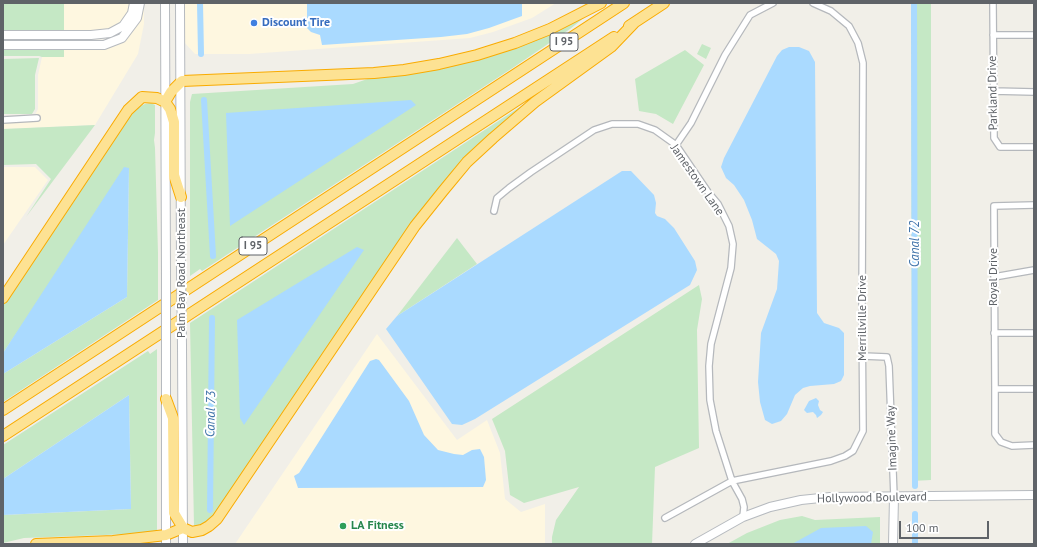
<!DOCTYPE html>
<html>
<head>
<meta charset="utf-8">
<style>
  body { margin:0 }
  #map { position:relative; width:1037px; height:547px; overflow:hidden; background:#f1efe8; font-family:"PT Sans",sans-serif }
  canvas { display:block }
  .frame { position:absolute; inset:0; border:4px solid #5f6368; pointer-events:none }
  .scale { position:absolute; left:899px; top:521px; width:90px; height:18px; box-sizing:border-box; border:2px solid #5f6368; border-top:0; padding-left:5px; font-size:12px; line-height:14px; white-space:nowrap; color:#5f6368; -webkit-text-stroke:3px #fff; paint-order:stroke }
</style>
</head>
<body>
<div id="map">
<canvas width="1037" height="547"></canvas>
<div class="frame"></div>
<div class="scale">100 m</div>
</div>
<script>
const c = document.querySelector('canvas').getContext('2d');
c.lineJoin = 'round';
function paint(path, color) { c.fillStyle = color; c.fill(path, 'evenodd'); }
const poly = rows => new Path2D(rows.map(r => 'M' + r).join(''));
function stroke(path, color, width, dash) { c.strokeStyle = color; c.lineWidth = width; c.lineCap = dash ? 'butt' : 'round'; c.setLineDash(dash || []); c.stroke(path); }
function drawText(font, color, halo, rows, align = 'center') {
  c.font = font + ' "PT Sans",sans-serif'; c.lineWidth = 4; c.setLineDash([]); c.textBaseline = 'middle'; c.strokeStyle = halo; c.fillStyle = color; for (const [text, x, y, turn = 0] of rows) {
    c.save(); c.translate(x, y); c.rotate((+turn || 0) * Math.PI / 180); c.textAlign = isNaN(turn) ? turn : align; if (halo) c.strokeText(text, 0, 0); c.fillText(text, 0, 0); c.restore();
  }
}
paint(poly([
  [64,3,131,3,129,12,120,24,109,30,91,32,64,32],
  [144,3,144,24,138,54,95,125,3,129,3,123,41,121,40,115,35,115,38,109,38,75,42,57,64,57,64,48,123,41],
  [180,3,556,3,532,18,493,32,470,38,249,54,195,54,184,42],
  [3,167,35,167,48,180,3,245],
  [377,334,457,440,487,420,500,453,505,499,521,512,545,504,545,544,235,544]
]), '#fef7e0');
paint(poly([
  [3,3,64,3,64,32,3,32],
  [911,3,931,3,931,480,912,481],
  [585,16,585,17,570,29,514,67,202,271,200,269,190,276,190,102,192,94,353,84,376,76,426,69],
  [702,44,711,48,706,59,697,54],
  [3,48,64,48,64,57,42,57,39,56,3,56],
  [685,50,704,65,673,124,656,114,639,111,635,79],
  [39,58,35,75,35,109,32,114,3,114,3,59],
  [532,99,476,151,259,448,212,517,203,524,194,526,190,323],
  [151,103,155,105,155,133,154,140,155,148,158,253,158,300,3,402,3,374,127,297,129,168,3,353,3,305,122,128,136,108,145,104],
  [95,125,26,217,51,179,36,164,3,165,3,129],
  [457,238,477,264,397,316],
  [699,285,702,299,697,330,699,448,655,467,652,544,552,544,552,537,556,520,579,487,524,503,510,495,505,451,492,419],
  [157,349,157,533,24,538,3,543,3,515,131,509,129,395,3,479,3,445,148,351,150,354],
  [802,516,815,520,880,517,880,544,727,544,747,533,780,520]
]), '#c5e8c5');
paint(poly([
  [307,3,522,3,522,16,489,28,467,34,441,37,322,45,320,35,311,32,307,28],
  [789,47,799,47,809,51,815,62,817,313,824,323,839,328,844,333,844,375,841,381,834,384,810,386,803,388,795,395,787,414,781,421,772,424,765,420,760,402,758,382,761,333,777,289,779,261,776,254,757,239,752,220,744,200,734,185,726,178,721,167,724,158,777,56,782,50],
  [411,100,416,105,230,226,226,113],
  [124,167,129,168,127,297,3,374,3,353],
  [622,171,631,171,654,195,656,203,655,213,657,216,665,219,674,228,695,261,697,270,690,285,475,419,462,425,452,424,386,329,397,316],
  [357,247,364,250,244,425,240,418,237,320],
  [376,359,379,360,409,401,424,435,438,450,454,454,463,455,472,450,480,449,484,457,486,480,483,487,298,488,294,476,299,473,370,361],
  [129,395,131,509,3,515,3,479],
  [816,398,819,401,818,405,820,410,823,412,821,415,817,418,816,415,813,412,807,413,804,410,809,401],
  [866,526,873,532,871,544,792,544,821,528]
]), '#aadaff');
stroke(poly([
  [200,3,201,54],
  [914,3,915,486],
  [204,100,213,256],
  [210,510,212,318],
  [915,544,915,514]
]), '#aadaff', 6);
const street = poly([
  [993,3,994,138,1000,147,1034,147],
  [993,35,1034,35],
  [993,91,1034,92],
  [3,120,37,118],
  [676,145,691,123,725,55,750,15,773,3],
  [494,211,497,198,509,188,531,172,594,130,612,124,638,124,655,130,676,145,708,192,718,204,729,226,733,244,731,268,711,344,709,366,710,400,716,431,732,481,742,499,744,507,743,517],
  [994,277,1034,270],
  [994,333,1034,333],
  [863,356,887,357,889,366,894,497],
  [995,389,994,206,1034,205],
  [1034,389,995,389,995,434,1001,442,1012,446,1034,445],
  [665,518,732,481,831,461,845,456,853,451,863,431,862,309,863,63,858,43,849,26,831,11,813,3]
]);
const secondary = poly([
  [165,3,166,277],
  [180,3,181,267],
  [3,35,91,35,110,33,123,26,132,13,134,3],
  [3,45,104,45,122,38,137,18,140,3],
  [182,346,183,544],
  [166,356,166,544],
  [695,544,743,517,770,507,801,500,830,497,1034,495],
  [893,544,894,497]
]);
const highway = poly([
  [629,26,664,3],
  [165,102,171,92,182,81,374,73,404,70,439,64,477,55,515,43,550,29,601,3],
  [3,298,128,110,142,97,157,98,165,102,170,109,174,122,174,175,181,197],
  [166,399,173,418,174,513,183,528,192,532,202,530,209,526,217,519,415,226,443,191,467,162,493,138,535,102,611,47,634,23],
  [3,410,624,3],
  [3,436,614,37],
  [36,544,113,541,166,535,183,528]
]);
stroke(street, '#b5b8bc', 8);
stroke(secondary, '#b6babf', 10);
stroke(highway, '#f9ab00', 12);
stroke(street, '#fff', 5.5);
stroke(secondary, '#fff', 8);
stroke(highway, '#fde293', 10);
const secondaryBridge = poly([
  [181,267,182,346],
  [166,277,166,356]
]);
stroke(secondaryBridge, '#b6babf', 10, []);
stroke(secondaryBridge, '#fff', 8);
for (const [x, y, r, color] of [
  [254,23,4,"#3f7fe0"],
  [343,526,4,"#2e9e5b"]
]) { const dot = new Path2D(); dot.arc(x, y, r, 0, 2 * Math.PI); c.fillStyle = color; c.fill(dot); stroke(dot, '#fff', 1.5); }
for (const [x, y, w] of [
  [564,42,28],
  [253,246,28]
]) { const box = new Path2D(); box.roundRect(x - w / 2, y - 9, w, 18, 3); c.fillStyle = '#fff'; c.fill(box); stroke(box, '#5f6368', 1); }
drawText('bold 11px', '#5f6368', null, [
  ["I 95",564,42],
  ["I 95",253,246]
]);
drawText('bold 12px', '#366cbe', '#fff', [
  ["Discount Tire",262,23]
], 'left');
drawText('12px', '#5f6368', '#fff', [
  ["Parkland Drive",993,93,-91],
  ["Jamestown Lane",697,180,55],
  ["Palm Bay Road Northeast",182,273,-90],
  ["Royal Drive",994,277,-90],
  ["Merrillville Drive",863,318,-90],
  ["Imagine Way",892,438,-92],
  ["Hollywood Boulevard",872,498,-1]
]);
drawText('bold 12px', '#27864d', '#fff', [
  ["LA Fitness",351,526]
], 'left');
drawText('italic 13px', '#4174aa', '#fff', [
  ["Canal 72",915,244,-90],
  ["Canal 73",211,414,-89]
]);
</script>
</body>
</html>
